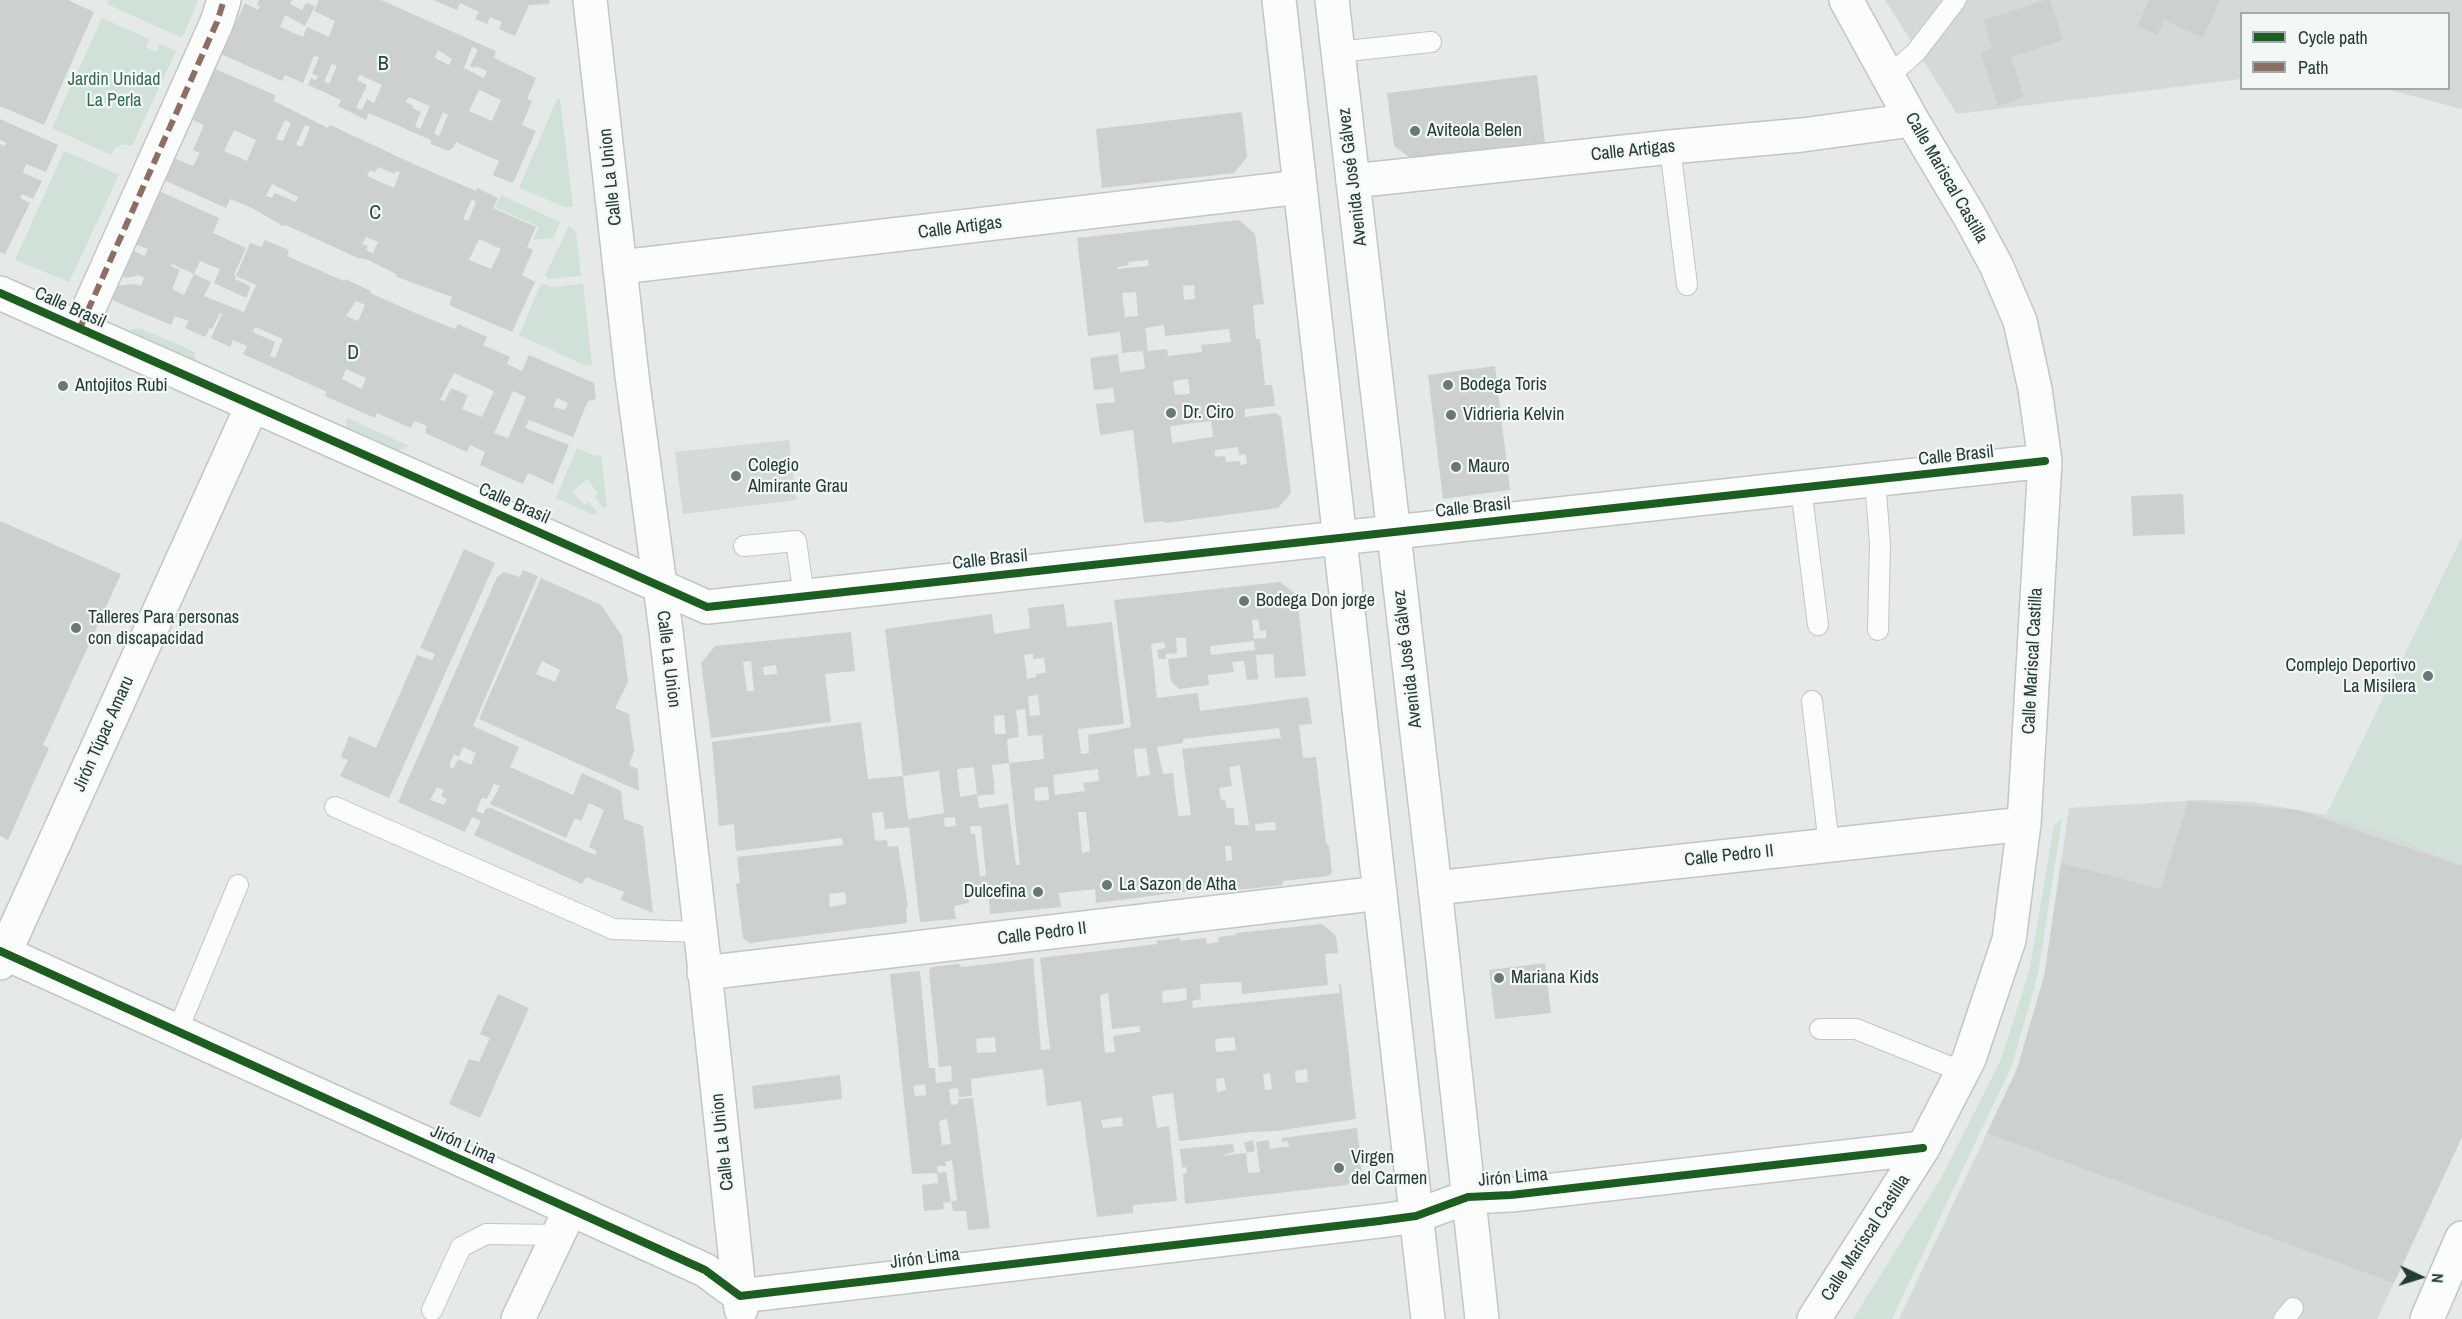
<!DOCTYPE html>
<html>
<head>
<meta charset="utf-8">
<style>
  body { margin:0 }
  #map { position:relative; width:2462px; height:1319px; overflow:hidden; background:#e5e9e8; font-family:"Archivo Narrow",sans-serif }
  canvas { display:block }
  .legend { position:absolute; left:2240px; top:12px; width:210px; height:78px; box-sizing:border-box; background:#f3f8f6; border:2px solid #a1acaa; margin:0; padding:8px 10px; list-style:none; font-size:18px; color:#253b38 }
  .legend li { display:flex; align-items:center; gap:12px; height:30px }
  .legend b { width:30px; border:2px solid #a1acaa }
  .north { position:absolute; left:2390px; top:1247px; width:60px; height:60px; -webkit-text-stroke:4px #f3f8f6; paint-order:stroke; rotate:94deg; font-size:16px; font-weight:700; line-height:24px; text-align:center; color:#253b38 }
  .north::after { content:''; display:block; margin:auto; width:21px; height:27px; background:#253b38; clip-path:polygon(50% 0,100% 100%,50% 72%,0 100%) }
</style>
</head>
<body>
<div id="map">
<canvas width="2462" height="1319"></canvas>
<ul class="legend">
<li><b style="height:8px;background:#1b5e20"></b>Cycle path</li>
<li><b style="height:8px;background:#8d6e63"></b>Path</li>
</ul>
<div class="north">N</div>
</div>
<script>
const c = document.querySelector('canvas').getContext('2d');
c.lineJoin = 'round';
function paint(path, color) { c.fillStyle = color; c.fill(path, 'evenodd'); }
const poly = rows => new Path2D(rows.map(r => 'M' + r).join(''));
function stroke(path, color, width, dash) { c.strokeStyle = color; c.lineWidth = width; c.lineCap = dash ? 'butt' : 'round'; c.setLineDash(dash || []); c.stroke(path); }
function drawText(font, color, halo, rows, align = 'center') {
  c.font = font + ' "Archivo Narrow",sans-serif'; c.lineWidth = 4.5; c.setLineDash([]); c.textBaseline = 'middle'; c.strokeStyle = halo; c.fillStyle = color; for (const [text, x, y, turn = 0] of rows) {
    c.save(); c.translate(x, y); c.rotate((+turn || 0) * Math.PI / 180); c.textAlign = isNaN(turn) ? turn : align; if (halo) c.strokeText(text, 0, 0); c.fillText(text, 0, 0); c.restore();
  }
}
paint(poly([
  [1885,0,2462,0,2462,109,2386,89,2448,88,2448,14,2242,14,2241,79,1957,114],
  [789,440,796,500,683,514,675,452],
  [2201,800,2252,802,2326,815,2382,831,2462,865,2462,1137,2377,1319,1899,1319,2017,1069,2044,977,2069,808]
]), '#d4dad8');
paint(poly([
  [109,0,197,0,198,1,182,38,107,4],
  [102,18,149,39,146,47,156,52,159,44,176,51,132,146,123,144,115,148,111,155,52,128],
  [557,99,560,99,573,207,565,207,519,188],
  [64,151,119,175,69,282,15,260],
  [501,195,560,222,553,238,533,240,539,227,495,207],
  [569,226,576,232,581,276,549,279,545,276],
  [543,284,552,287,583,284,592,365,586,366,519,335,540,286],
  [140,328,195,352,195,361,127,331],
  [347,418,409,446,397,451,348,429,346,426],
  [577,448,595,456,601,455,607,505,603,508,595,497,598,493,587,479,572,492,585,505,589,502,597,512,594,515,556,498],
  [2462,537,2462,865,2382,831,2326,815],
  [2062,819,2038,974,2012,1065,1892,1319,1853,1319,1941,1178,2000,1062,2029,972,2054,825]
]), '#d0e1d8');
paint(poly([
  [0,0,68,0,94,12,44,125,0,106],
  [259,0,292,0,290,4,302,10,306,3,315,6,305,26,285,15,280,27,303,37,307,27,329,37,335,21,314,11,319,0,381,0,496,51,494,58,536,78,527,99,532,101,522,125,536,131,513,183,493,175,499,161,456,142,453,148,449,151,431,144,431,140,369,113,366,120,338,106,341,100,308,85,311,78,316,80,318,76,312,74,319,57,314,56,303,83,285,75,282,81,221,54,245,3,258,10,260,6,257,5],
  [472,47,478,50,470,66,474,68,476,66,487,71,484,78,464,68],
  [438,50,452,59,449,65,435,58],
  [332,64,337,66,329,84,324,81],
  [360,75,382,85,374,103,367,99,362,110,356,108,367,85,357,80],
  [479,90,501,100,492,121,469,111],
  [409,97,430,106,420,129,415,126,421,112,412,108,413,106,406,102],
  [443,112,448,115,439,136,434,133],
  [433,0,549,0,550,4,529,5,515,36,499,29,502,22,490,17,487,24,475,19,479,12,460,3,457,10],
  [2046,0,2050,0,2063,40,2011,57,2024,97,1998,106,1981,52,1992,48,1984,20],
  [2149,0,2220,0,2203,38,2164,20,2157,35,2137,26],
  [215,69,275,95,274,101,328,128,330,125,418,166,476,191,477,188,498,198,493,208,536,227,527,247,533,250,522,275,535,282,512,332,449,305,452,297,397,277,396,274,370,261,362,258,360,259,286,225,283,226,252,208,230,199,226,208,164,180,174,158,193,166,200,153,193,150,204,125,193,120],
  [285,120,291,123,283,141,276,139],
  [305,125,310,127,302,147,296,145],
  [234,130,256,140,247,161,224,151],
  [378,167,395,174,396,171,400,172,394,188,367,176,370,170,375,172],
  [272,184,298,197,296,202,275,193,272,198,266,196],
  [472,199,476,202,468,221,463,219],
  [366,237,378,242,373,253,366,250,368,246,362,244],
  [479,239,501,249,491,269,469,260],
  [1537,75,1545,143,1412,159,1394,146,1387,93],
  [1242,112,1247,157,1234,173,1102,188,1096,129],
  [0,119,58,145,46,172,26,164,23,173,42,181,33,199,22,194,20,198,30,203,5,254,0,252,0,144,4,146,7,143,0,140],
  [159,191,219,218,213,233,246,248,234,275,236,276,250,243,261,247,265,240,289,250,287,256,344,281,345,279,371,291,370,293,427,318,455,329,458,324,487,337,483,345,510,357,507,364,522,371,529,355,594,383,596,399,588,401,573,437,529,420,525,428,569,445,553,484,528,473,523,484,480,465,485,452,470,445,467,452,425,433,427,426,414,421,411,428,377,413,375,418,325,396,327,392,243,354,247,346,233,340,230,347,211,338,222,314,220,313,212,329,210,328,205,337,185,328,189,321,175,316,171,325,112,300,117,286,135,284,141,286,144,278,137,274,137,276,125,278,123,274,134,251,145,256,148,249,134,244],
  [200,261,220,269,214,283,244,297,247,297,250,286,235,279,236,276,256,285,244,312,204,296,211,282,194,274,184,295,172,289,180,270,171,266,172,264,194,274],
  [356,301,365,305,358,321,346,316],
  [255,327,283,339,275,358,270,356,275,342,253,332],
  [346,369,366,378,362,389,342,379],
  [454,373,494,391,482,417,462,409,468,395,451,388,445,401,440,400],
  [513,391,526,397,508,438,494,433],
  [557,398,568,403,565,410,553,407],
  [1239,220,1255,234,1264,304,1253,305,1256,339,1260,339,1265,385,1272,385,1275,406,1245,409,1245,417,1276,413,1281,417,1291,493,1278,508,1166,523,1163,521,1144,523,1133,430,1100,435,1096,404,1115,402,1113,388,1094,390,1090,358,1118,354,1120,372,1136,370,1145,369,1143,351,1122,353,1120,332,1088,336,1077,238],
  [1148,260,1149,266,1118,269,1117,267,1129,265,1128,262],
  [1194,285,1195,299,1184,300,1183,286],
  [1136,292,1138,316,1125,317,1122,293],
  [1164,325,1165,336,1229,329,1231,342,1201,345,1202,352,1168,356,1167,349,1148,351,1145,328],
  [1188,379,1190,394,1175,395,1173,381],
  [1211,421,1213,437,1172,443,1170,426],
  [1238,447,1239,455,1246,454,1247,464,1240,465,1240,461,1226,462,1225,456,1215,457,1215,450],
  [1495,366,1510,490,1443,499,1428,375],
  [2183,494,2185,534,2133,536,2131,496],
  [0,521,121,574,43,745,49,748,8,840,0,836],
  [464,549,495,563,389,798,340,776,348,760,341,757,349,736,376,748,417,655,432,660,435,654,420,648],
  [523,570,538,576,473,726,519,747,510,767,573,795,582,773,621,791,624,819,643,826,653,913,621,900,624,892,586,877,582,884,474,835,481,821,472,817,465,832,398,802,497,577,504,572,520,577],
  [463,747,476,753,471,765,458,759,453,769,449,766,454,754,459,757],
  [494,784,500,786,490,804,566,838,575,818,581,821,589,803,604,810,589,847,597,851,595,855,491,808,486,809,483,814,476,811,482,798,487,799],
  [437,787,444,790,441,796,447,799,444,805,430,800],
  [541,578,601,605,622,636,628,682,615,708,629,714,634,751,629,765,638,769,639,791,479,719],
  [542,661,560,670,555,682,536,674],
  [1280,582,1297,595,1306,676,1275,678,1273,654,1256,655,1258,679,1247,680,1244,661,1232,662,1234,672,1208,675,1209,685,1179,689,1171,681,1168,659,1187,657,1186,638,1176,638,1177,653,1166,654,1166,659,1159,659,1157,650,1165,648,1164,642,1151,644,1157,698,1198,693,1200,711,1308,697,1312,724,1299,725,1303,758,1316,757,1326,843,1329,846,1332,873,1328,876,1283,881,1283,885,1237,890,1234,887,1198,890,1096,903,1095,889,1059,893,1061,907,990,914,988,885,968,888,969,903,954,906,956,919,920,922,909,827,885,829,883,812,872,813,875,841,887,840,888,847,898,846,908,907,906,908,907,923,750,943,743,938,736,884,740,883,737,857,843,845,842,838,736,851,734,824,719,826,712,742,861,722,868,779,903,776,908,819,944,813,939,771,903,776,885,629,992,614,994,634,1030,628,1028,608,1064,604,1067,627,1112,622,1124,724,1078,729,1081,754,1089,753,1088,735,1131,727,1114,600],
  [1258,619,1260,631,1266,630,1266,638,1254,639,1252,620],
  [1254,641,1255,650,1211,655,1210,646],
  [1033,654,1033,659,1044,658,1046,673,1036,674,1036,677,1027,679,1024,655],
  [1038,695,1040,715,1030,716,1028,696],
  [1025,709,1028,736,1042,735,1044,759,1009,763,1020,865,1016,865,1008,804,979,808,977,794,960,797,957,769,974,767,977,796,995,794,992,765,1009,763,1007,739,1019,737,1016,710],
  [1004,715,1006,734,995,734,994,716],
  [1279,728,1281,738,1182,749,1191,815,1178,816,1173,773,1163,774,1157,747,1183,743,1183,739],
  [1146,748,1150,775,1137,777,1134,749],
  [1240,765,1249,825,1235,825,1234,808,1226,808,1225,799,1221,800,1219,788,1232,786,1229,767],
  [1098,769,1099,781,1083,783,1085,791,1055,795,1053,775],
  [1048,787,1049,800,1035,801,1034,788],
  [1078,812,1086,812,1090,851,1082,853],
  [955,817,956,826,945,827,944,818],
  [1275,822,1276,830,1256,831,1255,824],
  [970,826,981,826,986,875,980,877,975,834,971,834],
  [1225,846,1231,846,1232,860,1226,861],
  [845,892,846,904,830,907,829,894],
  [851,632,855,671,825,674,831,722,711,738,701,663,715,646],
  [751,661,754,691,747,691,743,662],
  [776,665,777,674,764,675,763,667],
  [2188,801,2297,810,2462,866,2462,1137,2394,1283,1987,1133,2017,1069,2044,977,2061,863,2161,889],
  [1322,924,1336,936,1338,953,1325,954,1328,985,1242,994,1241,982,1200,984,1201,999,1192,1001,1193,1008,1340,993,1339,984,1341,984,1356,1119,1276,1131,1252,1132,1179,1141,1173,1093,1152,1096,1157,1128,1169,1126,1177,1201,1133,1205,1133,1213,1097,1217,1081,1101,1047,1106,1043,1069,998,1075,971,1079,972,1096,959,1097,958,1088,949,1089,951,1105,958,1104,958,1099,973,1098,990,1228,968,1230,966,1211,953,1211,951,1202,957,1200,952,1160,945,1162,946,1166,937,1166,938,1173,912,1174,890,974,920,971,929,1068,935,1068,936,1083,952,1081,951,1066,939,1067,929,971,931,967,959,964,961,967,990,964,1033,958,1041,1050,1050,1049,1040,958,1157,944,1156,941,1180,938,1180,941,1206,938,1207,944,1219,942,1218,937,1236,935,1236,933],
  [1186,988,1187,1000,1163,1003,1162,991],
  [1108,993,1112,1029,1140,1026,1140,1032,1113,1036,1115,1052,1105,1053,1100,995],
  [995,1037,996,1052,977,1053,976,1039],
  [1234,1037,1236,1050,1216,1052,1215,1039],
  [1307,1069,1308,1082,1296,1083,1295,1071],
  [1270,1073,1272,1089,1265,1090,1263,1074],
  [1224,1078,1226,1090,1217,1092,1216,1079],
  [925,1084,926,1095,915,1096,913,1086],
  [1122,1117,1123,1126,1103,1128,1101,1120],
  [947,1119,951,1144,942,1145,939,1121],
  [1545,963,1551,1013,1495,1019,1489,970],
  [498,994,529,1008,480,1118,449,1104,469,1059,479,1062,490,1038,480,1034],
  [840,1075,842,1099,754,1109,752,1086],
  [1357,1128,1362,1170,1347,1185,1185,1204,1183,1174,1187,1173,1186,1167,1182,1168,1180,1149,1233,1144,1234,1152,1220,1156,1246,1153,1248,1173,1260,1172,1256,1142,1269,1140,1270,1149,1283,1147,1289,1147,1288,1141,1282,1142,1282,1138],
  [1253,1140,1255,1151,1247,1153,1244,1143],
  [946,1172,951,1202,943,1203,944,1209,924,1211,922,1185,938,1183,937,1173]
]), '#ccd1cf');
const lane = poly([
  [1338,52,1431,42],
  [1888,77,1916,52,1956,0],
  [1670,147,1687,285],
  [1875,480,1880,544,1878,630],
  [1801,488,1818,625],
  [744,546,796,541,804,596],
  [1812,701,1829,845],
  [335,807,613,929,700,932],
  [1820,1029,1856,1029,1963,1072],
  [177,1032,238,885],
  [432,1310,461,1247,486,1234,558,1235],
  [2284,1319,2293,1308]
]);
const street = poly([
  [590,0,632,376,666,631,703,953,741,1309],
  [1353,181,1670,147,1802,135,1912,120],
  [621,267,1300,187],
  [0,293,707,607,2045,461],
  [80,328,217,22,224,0],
  [1435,888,2024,824],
  [0,951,705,1270,740,1296,1379,1221,1416,1216,1468,1197,1511,1195,1923,1148],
  [0,963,252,406],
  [704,973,1380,893],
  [518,1319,570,1210],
  [1814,1319,1923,1148,1969,1059,2009,940,2024,824,2045,461,2035,389,2020,321,1996,265,1970,217,1912,120,1846,0]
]);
const secondary = poly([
  [1279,0,1428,1319],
  [1332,0,1435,888,1482,1319],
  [2427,1319,2462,1238]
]);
stroke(lane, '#c2c6c5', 22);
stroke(street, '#c2c6c5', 36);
stroke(secondary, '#c1c7c5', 36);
stroke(lane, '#fbfcfc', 20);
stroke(street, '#fbfcfc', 33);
stroke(secondary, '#fbfcfc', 33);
stroke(poly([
  [80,328,217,22,224,0]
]), '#8d6e63', 6, [12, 6]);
stroke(poly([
  [0,293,707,607,2045,461],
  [0,951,705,1270,740,1296,1379,1221,1416,1216,1468,1197,1511,1195,1923,1148]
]), '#1b5e20', 8);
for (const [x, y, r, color] of [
  [1415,131,6,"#687876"],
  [1448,385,6,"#687876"],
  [63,386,6,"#687876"],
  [1171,413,6,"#687876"],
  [1451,415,6,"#687876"],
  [1456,467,6,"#687876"],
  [736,476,6,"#687876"],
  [1244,601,6,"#687876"],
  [76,628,6,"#687876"],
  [2428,676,6,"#687876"],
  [1107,885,6,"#687876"],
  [1038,892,6,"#687876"],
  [1499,978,6,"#687876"],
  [1339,1168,6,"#687876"]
]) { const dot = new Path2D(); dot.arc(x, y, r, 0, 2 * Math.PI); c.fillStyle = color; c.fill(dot); stroke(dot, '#f3f8f6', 2); }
drawText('18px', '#346d52', '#f3f8f6', [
  ["Jardin Unidad",114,80],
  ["La Perla",114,101]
]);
drawText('18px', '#253b38', '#f3f8f6', [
  ["Aviteola Belen",1427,131],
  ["Bodega Toris",1460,385],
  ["Antojitos Rubi",75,386],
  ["Dr. Ciro",1183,413],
  ["Vidrieria Kelvin",1463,415],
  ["Colegio",748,466],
  ["Almirante Grau",748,487],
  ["Mauro",1468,467],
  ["Bodega Don jorge",1256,601],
  ["Talleres Para personas",88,618],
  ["con discapacidad",88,639],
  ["Complejo Deportivo",2416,666,"right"],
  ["La Misilera",2416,687,"right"],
  ["La Sazon de Atha",1119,885],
  ["Dulcefina",1026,892,"right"],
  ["Mariana Kids",1511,978],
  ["Virgen",1351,1158],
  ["del Carmen",1351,1179]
], 'left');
drawText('18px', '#253b38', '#f3f8f6', [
  ["Calle Artigas",1633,151,-6],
  ["Calle La Union",611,177,-96],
  ["Avenida José Gálvez",1353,177,-97],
  ["Calle Mariscal Castilla",1946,178,60],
  ["Calle Artigas",960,228,-7],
  ["Calle Brasil",70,308,24],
  ["Calle Brasil",1956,456,-6],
  ["Calle Brasil",514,504,24],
  ["Calle Brasil",1473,508,-6],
  ["Calle Brasil",990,560,-6],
  ["Calle La Union",668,659,83],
  ["Avenida José Gálvez",1408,659,-97],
  ["Calle Mariscal Castilla",2033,661,-87],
  ["Jirón Túpac Amaru",104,734,-66],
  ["Calle Pedro II",1729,856,-6],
  ["Calle Pedro II",1042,934,-7],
  ["Calle La Union",723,1142,-96],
  ["Jirón Lima",463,1145,24],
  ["Jirón Lima",1513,1178,-5],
  ["Calle Mariscal Castilla",1866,1238,-57],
  ["Jirón Lima",925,1259,-7]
]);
c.letterSpacing = '1.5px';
drawText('20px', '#234a46', '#f3f8f6', [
  ["B",384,65],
  ["C",376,214],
  ["D",354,354]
]);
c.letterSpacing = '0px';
</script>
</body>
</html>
